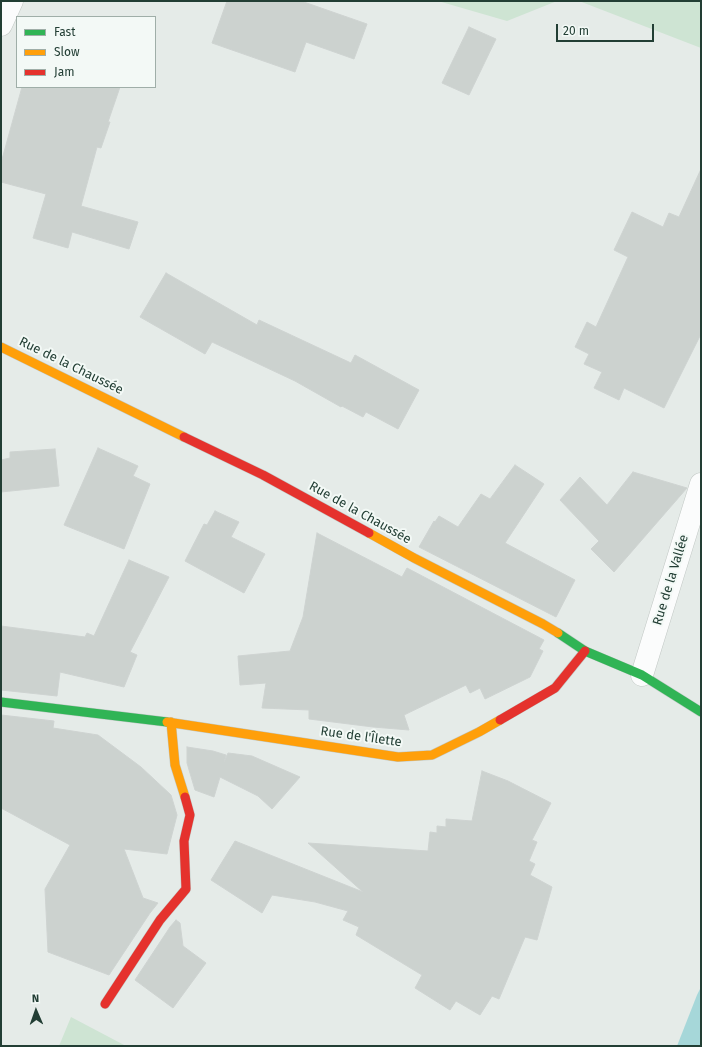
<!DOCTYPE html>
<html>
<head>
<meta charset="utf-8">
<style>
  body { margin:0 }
  #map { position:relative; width:702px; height:1047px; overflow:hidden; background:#e5ebe8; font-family:"Fira Sans",sans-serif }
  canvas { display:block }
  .frame { position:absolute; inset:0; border:2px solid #223e34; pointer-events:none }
  .legend { position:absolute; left:16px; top:16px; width:140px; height:72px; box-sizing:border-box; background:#f3f9f6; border:1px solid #9faea8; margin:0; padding:5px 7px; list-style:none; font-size:12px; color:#223e34 }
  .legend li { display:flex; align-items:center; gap:8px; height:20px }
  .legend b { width:20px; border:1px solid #9faea8 }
  .north { position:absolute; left:16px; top:991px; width:40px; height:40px; -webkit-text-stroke:3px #f3f9f6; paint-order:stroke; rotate:358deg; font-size:11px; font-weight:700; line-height:16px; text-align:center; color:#223e34 }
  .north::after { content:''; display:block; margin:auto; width:14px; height:18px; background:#223e34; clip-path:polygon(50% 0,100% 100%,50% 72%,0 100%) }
  .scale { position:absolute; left:556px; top:24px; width:98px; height:18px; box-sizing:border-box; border:2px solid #223e34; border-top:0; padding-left:5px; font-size:12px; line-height:14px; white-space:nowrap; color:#223e34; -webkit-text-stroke:3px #f3f9f6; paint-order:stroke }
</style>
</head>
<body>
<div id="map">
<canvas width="702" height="1047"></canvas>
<div class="frame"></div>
<ul class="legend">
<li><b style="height:5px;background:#30b455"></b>Fast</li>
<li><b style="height:5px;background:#ff9f0a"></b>Slow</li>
<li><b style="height:5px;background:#e5322d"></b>Jam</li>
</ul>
<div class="north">N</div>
<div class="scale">20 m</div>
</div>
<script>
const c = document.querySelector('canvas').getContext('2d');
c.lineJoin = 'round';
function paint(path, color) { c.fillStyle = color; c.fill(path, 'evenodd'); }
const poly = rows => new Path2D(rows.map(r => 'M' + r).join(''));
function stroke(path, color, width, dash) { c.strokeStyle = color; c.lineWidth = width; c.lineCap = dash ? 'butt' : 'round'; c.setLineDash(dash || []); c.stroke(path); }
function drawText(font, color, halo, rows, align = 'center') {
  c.font = font + ' "Fira Sans",sans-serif'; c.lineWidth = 4; c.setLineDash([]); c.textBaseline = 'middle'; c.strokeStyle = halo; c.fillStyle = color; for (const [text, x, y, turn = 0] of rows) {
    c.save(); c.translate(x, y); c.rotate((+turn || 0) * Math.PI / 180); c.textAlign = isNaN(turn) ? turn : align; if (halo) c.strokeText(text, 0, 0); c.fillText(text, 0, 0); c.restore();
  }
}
paint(poly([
  [438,1,557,1,507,21],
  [579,1,701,1,701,48],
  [71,1017,126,1046,59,1046]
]), '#cee4d3');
paint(poly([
  [701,987,701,1046,677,1046,697,995]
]), '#a6d7d9');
const building = poly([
  [227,1,301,1,367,24,354,59,306,42,295,72,212,43,227,1],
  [469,27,496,39,469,95,442,83,469,27],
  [22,87,120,87,108,122,110,122,101,148,97,147,81,206,138,222,129,249,72,232,68,248,33,238,46,194,1,182,1,163,22,87],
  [701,169,701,334,664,408,624,388,619,400,594,388,602,372,584,364,589,354,575,347,587,322,596,327,628,257,614,250,632,212,663,227,669,213,679,217,701,169],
  [166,273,257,325,259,320,351,363,355,355,419,390,398,429,366,412,363,417,342,406,341,407,295,381,212,342,205,354,140,317,166,273],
  [98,448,138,466,133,476,150,484,124,549,64,525,98,448],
  [55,449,59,486,1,492,1,460,10,458,10,452,55,449],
  [515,465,544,484,505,543,575,580,556,617,419,547,434,521,435,522,439,516,458,527,481,494,490,499,515,465],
  [633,472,687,488,614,572,591,549,599,541,560,500,580,477,607,505,633,472],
  [215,511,239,522,231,537,265,554,244,593,185,561,204,524,207,525,215,511],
  [317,533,402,577,407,568,544,640,539,649,543,651,530,677,485,699,480,688,470,693,466,685,404,715,409,730,373,727,309,719,309,710,262,708,266,683,240,685,238,656,290,651,303,617,317,533],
  [129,560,169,577,130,652,137,655,124,687,60,672,57,696,1,690,1,626,85,637,87,633,94,636,129,560],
  [1,715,54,721,53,728,98,735,141,767,171,795,177,815,167,854,124,849,143,898,158,903,150,913,109,975,48,952,45,889,70,845,1,808,1,715],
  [187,747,213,751,226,755,224,762,228,753,252,756,300,777,272,809,258,796,220,777,214,797,195,790,187,763,187,747],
  [482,771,508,781,551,803,532,840,537,842,529,861,535,864,530,875,552,887,537,940,525,937,499,999,492,996,480,1015,456,1001,450,1010,415,988,422,975,356,935,359,927,343,920,348,911,315,902,272,895,262,913,211,880,235,841,363,892,308,843,428,851,430,832,437,833,437,826,446,827,446,819,472,821,482,771],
  [176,920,180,923,183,946,206,963,173,1008,135,980,170,927,176,920]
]);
paint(building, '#ccd2cf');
stroke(building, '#ced3d1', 1);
const street = poly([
  [1,25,12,1],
  [642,675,701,484]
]);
const fast = poly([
  [558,633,585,651,642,675,701,712],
  [1,702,167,722]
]);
const slow = poly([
  [1,347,184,437],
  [369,533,414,558,543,624,558,633],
  [167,722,398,757,432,755,479,732,500,720],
  [171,722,175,765,185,797]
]);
const jam = poly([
  [184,437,263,475,369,533],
  [500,720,555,688,585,651],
  [105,1004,160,920,186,889,184,841,190,815,185,797]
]);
stroke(street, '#c2c8c5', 23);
stroke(fast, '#c0c8c5', 10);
stroke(slow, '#c0c8c5', 10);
stroke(jam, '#c0c8c5', 10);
stroke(street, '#fbfcfc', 22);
stroke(fast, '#30b455', 9);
stroke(slow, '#ff9f0a', 9);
stroke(jam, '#e5322d', 9);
drawText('13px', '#223e34', '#f3f9f6', [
  ["Rue de la Chaussée",71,366,26],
  ["Rue de la Chaussée",360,513,29],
  ["Rue de la Vallée",671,580,-73],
  ["Rue de l'Îlette",361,737,8]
]);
</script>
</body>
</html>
